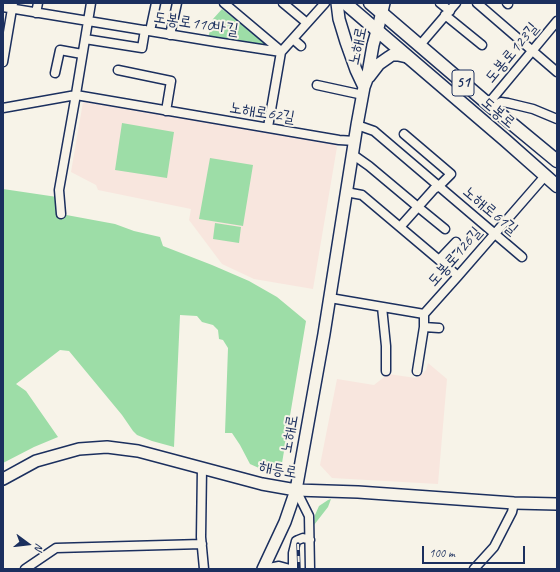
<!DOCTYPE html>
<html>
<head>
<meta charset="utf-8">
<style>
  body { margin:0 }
  #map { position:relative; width:560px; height:572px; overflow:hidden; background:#f7f3e8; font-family:Caveat,sans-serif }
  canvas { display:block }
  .frame { position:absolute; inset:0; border:4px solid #1b2f5e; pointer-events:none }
  .north { position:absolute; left:8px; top:524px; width:40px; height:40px; -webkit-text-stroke:3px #f7f3e8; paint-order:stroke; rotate:105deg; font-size:11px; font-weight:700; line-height:16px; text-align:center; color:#1b2f5e }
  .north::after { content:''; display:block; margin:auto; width:14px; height:18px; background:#1b2f5e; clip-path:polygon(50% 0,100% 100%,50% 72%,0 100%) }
  .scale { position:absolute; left:422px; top:546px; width:103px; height:18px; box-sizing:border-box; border:2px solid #1b2f5e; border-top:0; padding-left:5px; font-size:12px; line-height:14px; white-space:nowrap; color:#1b2f5e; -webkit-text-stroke:3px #f7f3e8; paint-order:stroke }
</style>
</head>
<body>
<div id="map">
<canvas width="560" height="572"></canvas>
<div class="frame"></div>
<div class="north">N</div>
<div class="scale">100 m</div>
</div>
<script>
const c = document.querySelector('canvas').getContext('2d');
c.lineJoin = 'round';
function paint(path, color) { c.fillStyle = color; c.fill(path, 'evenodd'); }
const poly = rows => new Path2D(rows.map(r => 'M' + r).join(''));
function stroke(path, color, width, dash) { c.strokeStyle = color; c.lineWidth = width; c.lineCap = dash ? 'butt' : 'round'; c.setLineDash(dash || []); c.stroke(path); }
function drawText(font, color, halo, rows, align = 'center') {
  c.font = font + ' Caveat,"Poor Story",sans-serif'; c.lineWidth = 4; c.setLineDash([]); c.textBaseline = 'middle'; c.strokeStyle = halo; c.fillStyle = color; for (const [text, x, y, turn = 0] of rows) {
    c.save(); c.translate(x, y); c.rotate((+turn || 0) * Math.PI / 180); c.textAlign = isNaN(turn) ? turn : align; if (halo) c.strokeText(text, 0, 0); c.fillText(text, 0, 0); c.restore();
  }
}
paint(poly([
  [83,102,334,143,337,147,313,289,254,279,222,264,189,220,191,209,98,190,96,185,71,172],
  [428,363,447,379,438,484,332,478,320,465,337,379,374,385,388,374,416,378,421,375,426,370]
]), '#f8e6de');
paint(poly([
  [222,9,270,47,208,38,213,19],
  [122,123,174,132,167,178,115,170],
  [210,158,253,165,243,226,199,219],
  [3,189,57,197,61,214,115,224,134,231,160,237,163,246,212,265,249,281,277,297,306,321,282,463,270,473,250,464,240,445,232,433,225,433,228,348,223,340,219,339,218,330,213,325,202,322,197,316,180,315,174,447,152,441,137,435,133,431,122,415,69,351,60,350,16,384,26,391,58,437,34,447,3,463],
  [215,223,241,227,239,243,213,239],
  [331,499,328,507,314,525,315,515,319,506,328,500]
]), '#9ddda7');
const street = poly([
  [224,3,281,51],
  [283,3,307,23],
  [440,3,450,11],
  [477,3,557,72],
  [507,3,508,4],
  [3,7,216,42,281,52],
  [36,13,38,3],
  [445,15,482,45],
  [150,31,156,3],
  [170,35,177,3],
  [85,39,142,48,145,30],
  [293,39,301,46],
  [420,45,456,3],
  [3,62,13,3],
  [118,70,171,81,166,111],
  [55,73,60,50,82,54],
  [317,85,363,95],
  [488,104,557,21],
  [492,107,501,102,508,103,533,109,557,119],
  [3,108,76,95,339,140,355,141],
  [357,125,374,131,522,257],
  [268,127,281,52,325,3],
  [352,154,369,166,418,207,445,229],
  [346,192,362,195,458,276],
  [61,214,59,190,75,100,91,3],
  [400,227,434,189,439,186,451,174,404,134],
  [439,260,456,242],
  [330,298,424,314],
  [382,307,386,346,386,371],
  [424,327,439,328],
  [417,371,424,327,424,314,458,276,545,176],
  [202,468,201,537,204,569],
  [296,490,309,516,310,569],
  [25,569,56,548,202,544],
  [264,569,279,566,290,569],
  [293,569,293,553,296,541,298,540,303,538,310,540],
  [474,569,494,547,512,512,514,503]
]);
const secondary = poly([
  [337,3,339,19,346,42,356,70,364,87],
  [369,77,379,64,389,57,392,55,398,55,407,57],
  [3,479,36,461,79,449,107,447,138,451,262,484,296,490,358,492,514,503,557,504],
  [263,569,285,522,296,490,324,334,357,125,364,87,367,79,373,45,379,24,384,3]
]);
const primary = poly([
  [345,3,505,140,557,186],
  [370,3,488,104,557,161]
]);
stroke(street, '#1b2f5e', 11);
stroke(secondary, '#1b2f5e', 14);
stroke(primary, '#1b2f5e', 15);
stroke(street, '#f7f3e8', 8);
stroke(secondary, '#f7f3e8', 11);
stroke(primary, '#f7f3e8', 12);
const rail = poly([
  [298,544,299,569]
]);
stroke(rail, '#1b2f5e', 3.5);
stroke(rail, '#f7f3e8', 2, [6]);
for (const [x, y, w] of [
  [463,83,22]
]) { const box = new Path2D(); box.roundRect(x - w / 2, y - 13, w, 26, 3); c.fillStyle = '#f7f3e8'; c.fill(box); stroke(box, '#1b2f5e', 1); }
drawText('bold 15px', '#1b2f5e', null, [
  ["51",463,83]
]);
drawText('16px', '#1b2f5e', '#f7f3e8', [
  ["도봉로110바길",196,24,9],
  ["노해로",358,46,-78],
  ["도봉로123길",512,53,-50],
  ["노해로62길",262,113,9],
  ["도봉로",498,113,40],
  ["노해로61길",490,211,40],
  ["도봉로126길",455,257,-49],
  ["노해로",290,434,-80],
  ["해등로",278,470,11]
]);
</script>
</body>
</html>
